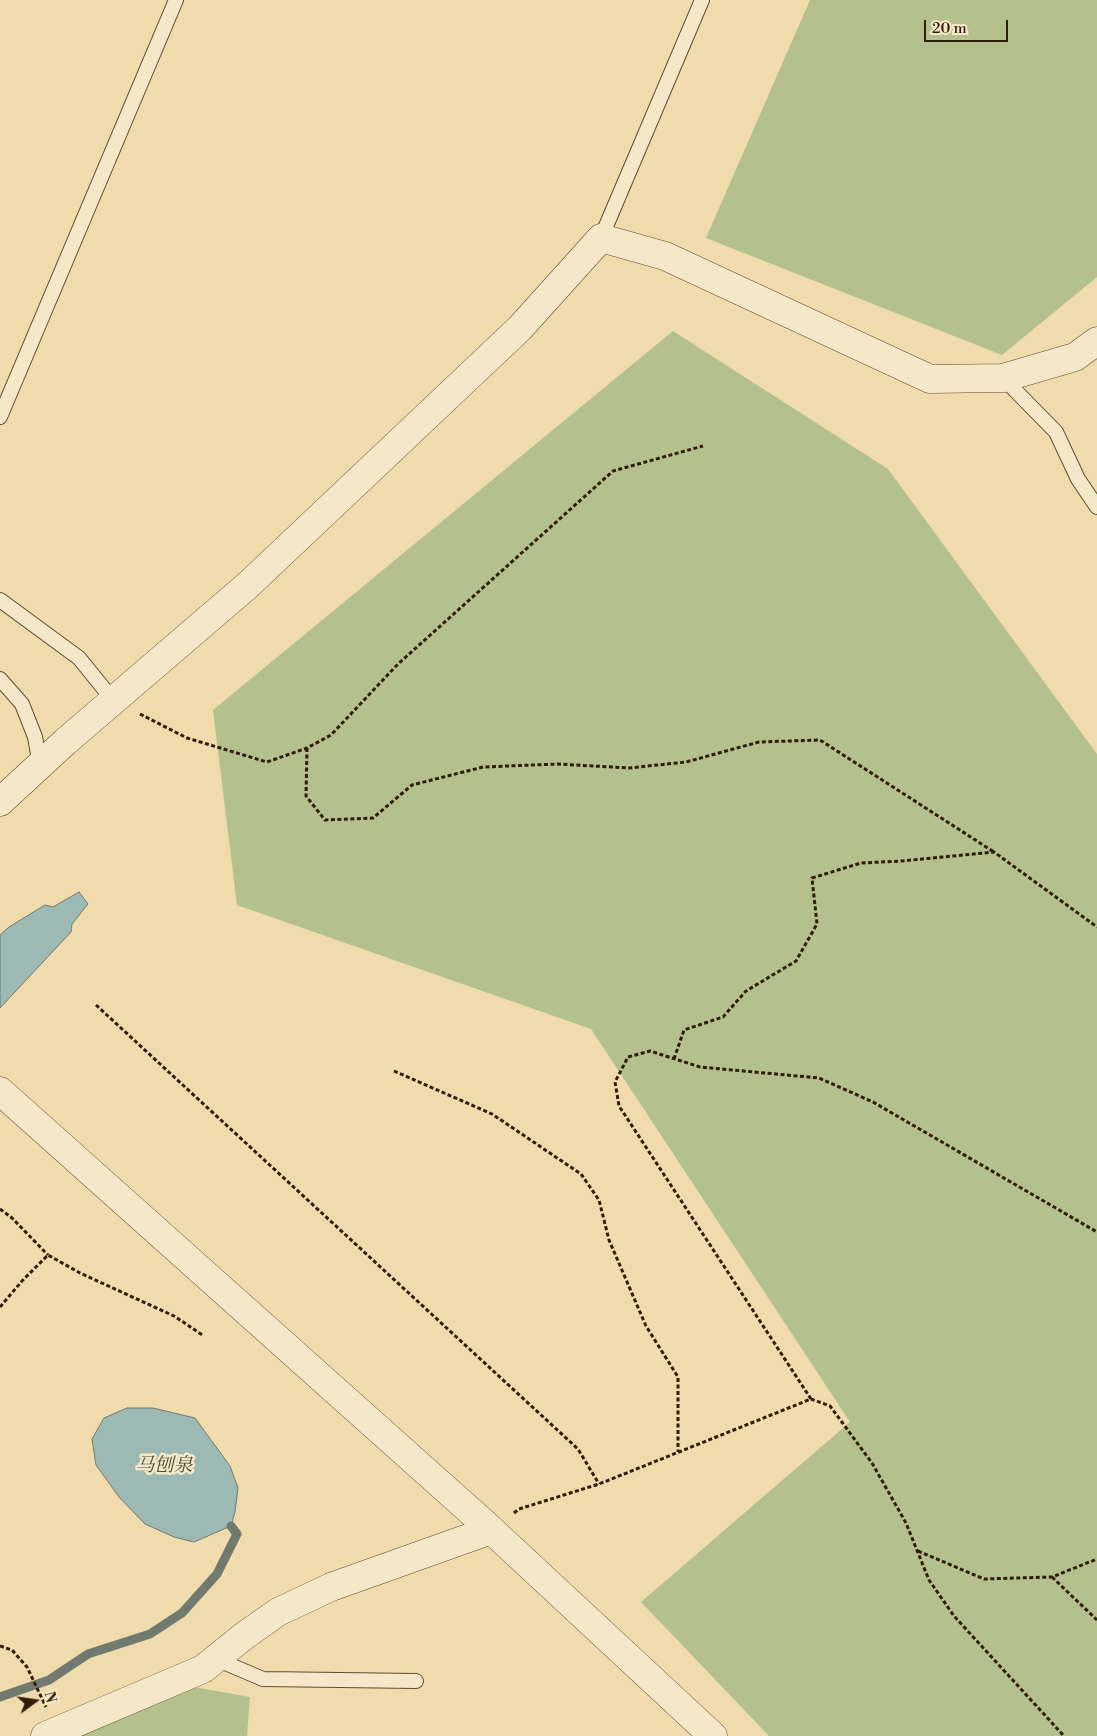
<!DOCTYPE html>
<html>
<head>
<meta charset="utf-8">
<style>
  body { margin:0 }
  #map { position:relative; width:1097px; height:1736px; overflow:hidden; background:#f0dbac; font-family:"Libre Bodoni",serif }
  canvas { display:block }
  .north { position:absolute; left:10px; top:1676px; width:50px; height:50px; -webkit-text-stroke:4px #f5e8c9; paint-order:stroke; rotate:76deg; font-size:14px; font-weight:700; line-height:20px; text-align:center; color:#2e1c06 }
  .north::after { content:''; display:block; margin:auto; width:18px; height:22px; background:#2e1c06; clip-path:polygon(50% 0,100% 100%,50% 72%,0 100%) }
  .scale { position:absolute; left:924px; top:20px; width:84px; height:22px; box-sizing:border-box; border:2px solid #2e1c06; border-top:0; padding-left:6px; font-size:15px; line-height:18px; white-space:nowrap; color:#2e1c06; -webkit-text-stroke:4px #f5e8c9; paint-order:stroke }
</style>
</head>
<body>
<div id="map">
<canvas width="1097" height="1736"></canvas>
<div class="north">N</div>
<div class="scale">20 m</div>
</div>
<script>
const c = document.querySelector('canvas').getContext('2d');
c.lineJoin = 'round';
function paint(path, color) { c.fillStyle = color; c.fill(path, 'evenodd'); }
const poly = rows => new Path2D(rows.map(r => 'M' + r).join(''));
function stroke(path, color, width, dash) { c.strokeStyle = color; c.lineWidth = width; c.lineCap = dash ? 'butt' : 'round'; c.setLineDash(dash || []); c.stroke(path); }
function drawText(font, color, halo, rows, align = 'center') {
  c.font = font + ' "Libre Bodoni","Noto Serif SC",serif'; c.lineWidth = 5; c.setLineDash([]); c.textBaseline = 'middle'; c.strokeStyle = halo; c.fillStyle = color; for (const [text, x, y, turn = 0] of rows) {
    c.save(); c.translate(x, y); c.rotate((+turn || 0) * Math.PI / 180); c.textAlign = isNaN(turn) ? turn : align; if (halo) c.strokeText(text, 0, 0); c.fillText(text, 0, 0); c.restore();
  }
}
paint(poly([
  [810,0,1097,0,1097,277,1002,355,706,238],
  [673,331,888,469,1097,754,1097,1736,769,1736,641,1602,850,1422,591,1029,237,905,213,710],
  [194,1687,250,1697,247,1736,79,1736]
]), '#b5c18d');
const water = poly([
  [79,892,88,904,72,924,71,932,0,1008,0,935,9,927,45,905,53,907,79,892],
  [127,1408,153,1408,195,1418,230,1466,238,1488,235,1512,231,1526,194,1542,174,1537,145,1524,119,1497,96,1465,92,1439,104,1418,127,1408]
]);
paint(water, '#9db9b3');
stroke(water, '#717a6e', 1);
stroke(poly([
  [0,1697,49,1680,88,1654,150,1634,182,1613,217,1574,237,1534,231,1526]
]), '#717a6e', 9);
const lane = poly([
  [601,238,702,0],
  [1003,378,1056,432,1078,479,1097,507],
  [0,417,176,0],
  [0,600,79,658,113,700],
  [0,679,22,704,35,737,40,765],
  [216,1659,263,1679,416,1681]
]);
const street = poly([
  [0,802,65,742,248,585,520,328,601,238,665,256,930,379,1003,378,1075,357,1097,341],
  [0,1091,486,1525,713,1736],
  [45,1736,203,1669,244,1636,278,1612,331,1587,491,1530]
]);
stroke(lane, '#5e4c30', 16);
stroke(street, '#5e4c30', 29);
stroke(poly([
  [140,714,187,738,267,762,307,748,331,735,398,664,613,471,703,446],
  [307,748,306,796,325,820,373,818,412,785,483,767,558,764,629,768,686,762,759,742,820,740,994,852],
  [96,1005,578,1449,599,1484],
  [674,1059,684,1030,723,1017,746,991,796,961,817,924,812,878,861,863,902,861,994,852,1097,927],
  [394,1071,492,1114,581,1174,599,1200,609,1240,646,1326,678,1377,678,1452],
  [0,1209,12,1218,48,1255],
  [0,1307,22,1281,48,1255,80,1273,174,1316,204,1336],
  [811,1399,619,1106,615,1082,628,1057,650,1051,700,1067,819,1078,873,1102,1097,1232],
  [514,1513,519,1509,599,1484,811,1399,830,1406,872,1463,906,1523,929,1580,954,1616,1064,1736],
  [918,1551,984,1579,1052,1577,1097,1559],
  [1052,1577,1097,1620],
  [0,1646,12,1650,27,1667,46,1707]
]), '#2e1c06', 3, [4, 2.5]);
stroke(lane, '#f5e8c9', 14);
stroke(street, '#f5e8c9', 28);
drawText('italic 19px', '#4f4b3a', '#f5e8c9', [
  ["马刨泉",164,1466]
]);
</script>
</body>
</html>
